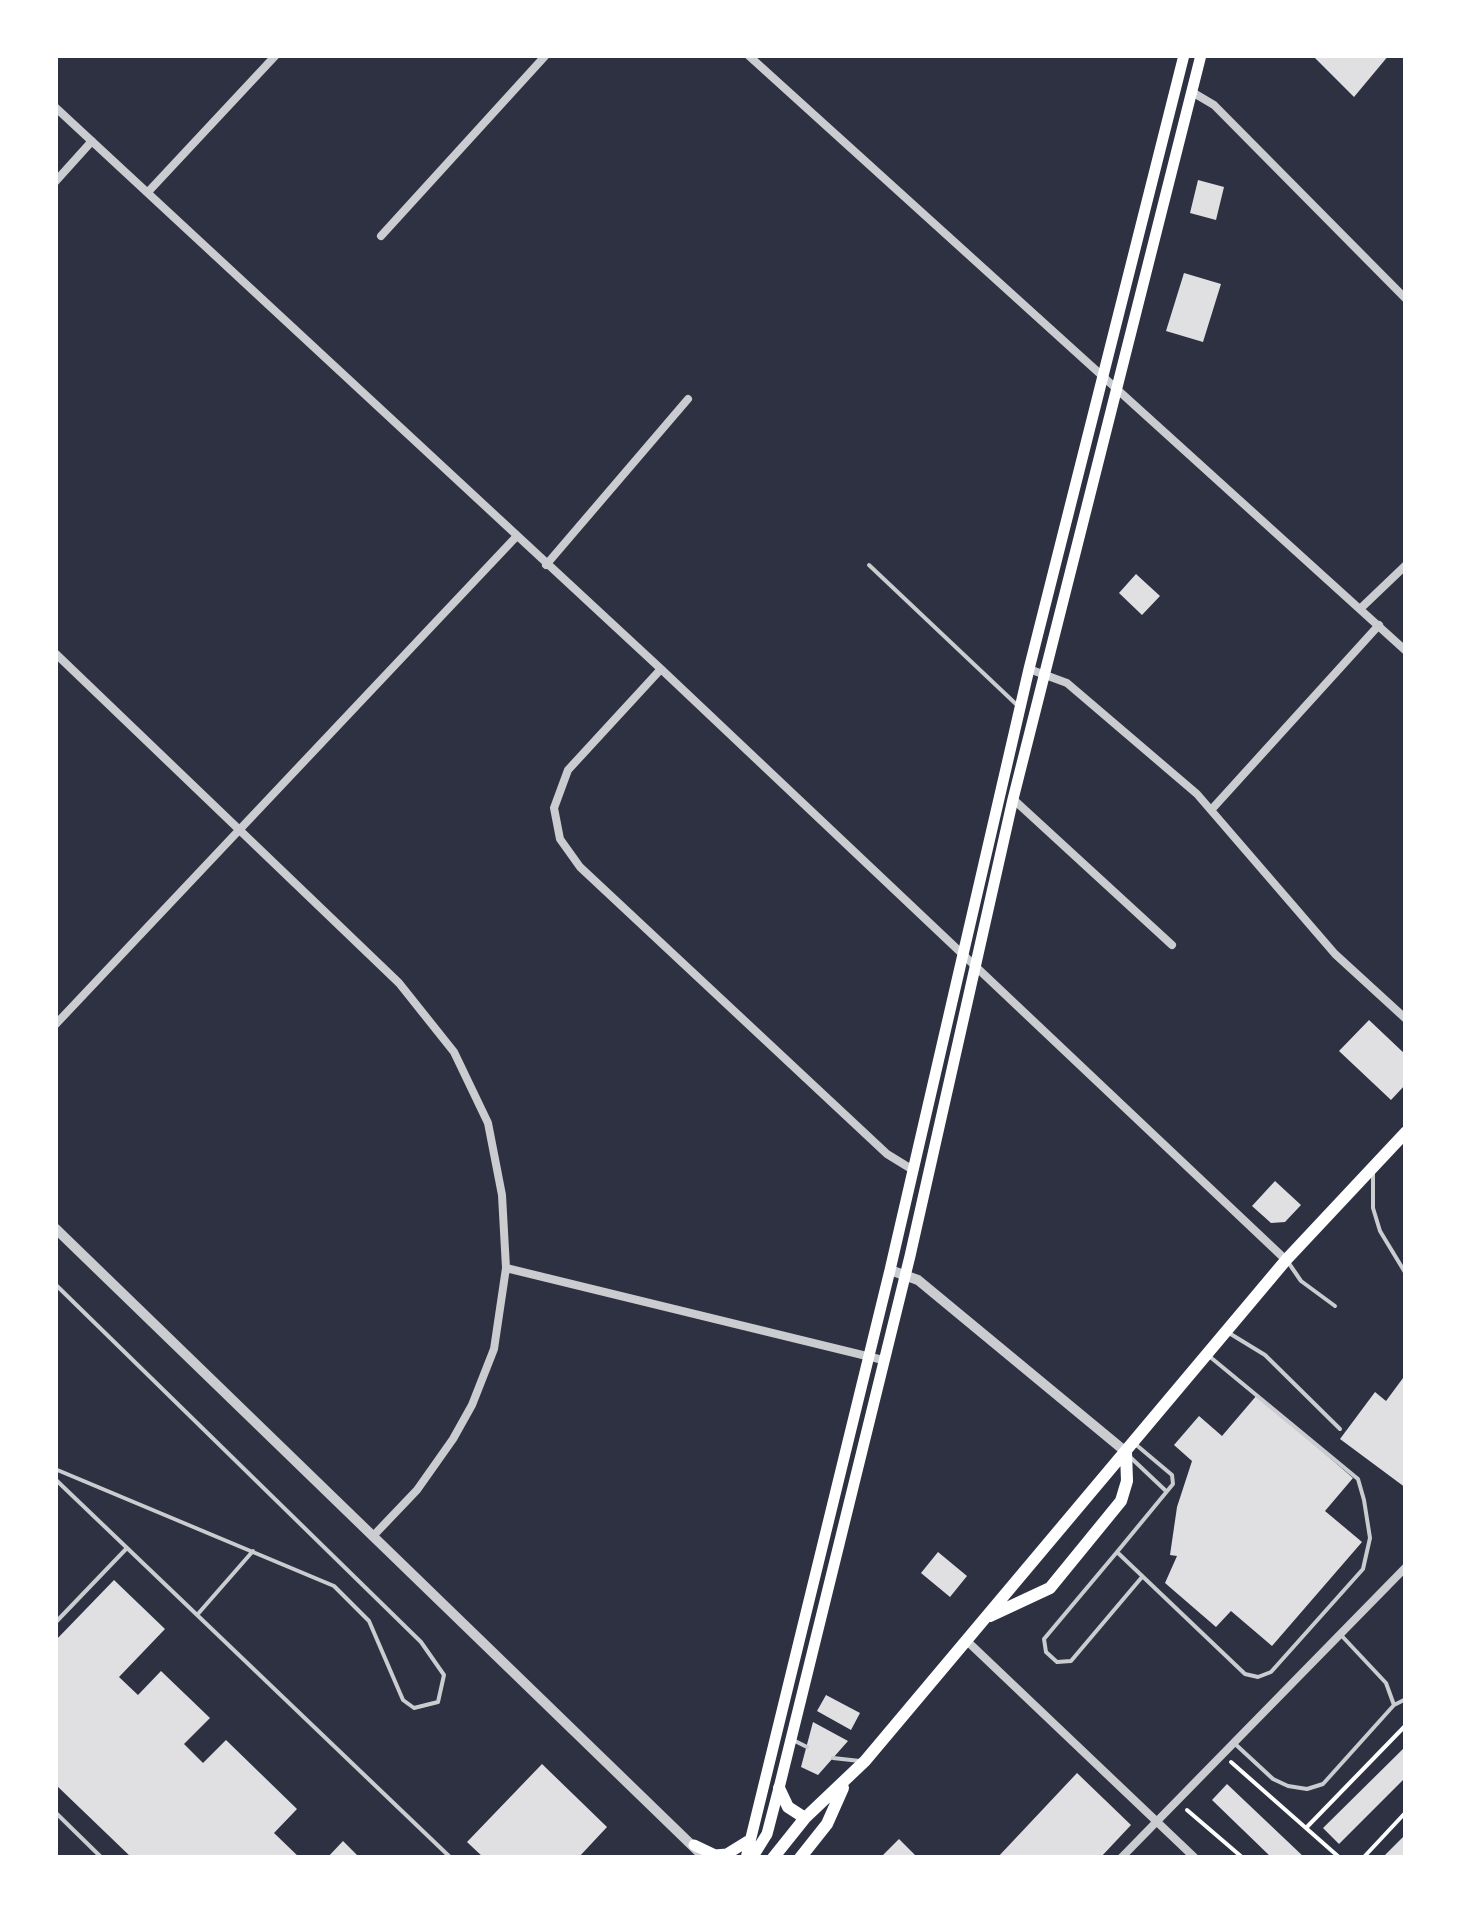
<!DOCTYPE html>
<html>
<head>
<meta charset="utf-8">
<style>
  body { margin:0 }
  #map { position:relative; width:1461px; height:1913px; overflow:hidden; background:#2d3142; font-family:Overpass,sans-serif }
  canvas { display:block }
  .frame { position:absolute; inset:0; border:58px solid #fff; pointer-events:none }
</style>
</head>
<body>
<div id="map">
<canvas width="1461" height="1913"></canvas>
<div class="frame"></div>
</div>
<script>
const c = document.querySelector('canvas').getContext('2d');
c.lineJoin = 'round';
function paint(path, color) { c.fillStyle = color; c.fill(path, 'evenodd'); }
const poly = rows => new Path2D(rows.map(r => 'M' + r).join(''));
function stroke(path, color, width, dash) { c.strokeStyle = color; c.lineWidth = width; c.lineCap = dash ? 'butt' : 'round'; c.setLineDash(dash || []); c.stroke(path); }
paint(poly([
  [1312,55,1389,55,1354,97],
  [1198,180,1224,187,1216,220,1190,213],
  [1184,273,1221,284,1203,342,1166,331],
  [1136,574,1160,596,1142,615,1119,593],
  [1369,1020,1406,1055,1406,1084,1391,1100,1339,1051],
  [1275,1181,1301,1205,1285,1222,1271,1223,1252,1206],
  [1406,1374,1406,1488,1340,1439,1375,1392,1386,1401],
  [1257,1395,1353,1478,1325,1511,1362,1542,1272,1646,1231,1611,1216,1627,1165,1583,1177,1556,1170,1555,1177,1507,1192,1461,1174,1445,1199,1416,1222,1436],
  [938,1552,967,1576,950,1597,921,1573],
  [114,1580,165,1629,119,1677,138,1695,161,1671,210,1718,184,1744,203,1763,226,1740,297,1809,274,1833,300,1858,132,1858,55,1784,55,1641],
  [826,1695,860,1713,851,1730,817,1711],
  [813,1722,848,1741,818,1775,801,1767],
  [1406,1746,1406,1777,1339,1844,1323,1828],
  [542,1764,607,1827,578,1858,484,1858,467,1842],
  [1077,1773,1131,1825,1100,1858,997,1858],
  [1227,1784,1305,1858,1272,1858,1212,1800],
  [1406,1834,1406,1858,1382,1858],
  [899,1839,918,1858,880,1858],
  [343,1841,360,1858,327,1858]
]), '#e0e0e3');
stroke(poly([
  [1231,1762,1340,1858],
  [1187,1810,1243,1858],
  [1306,1828,1406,1725],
  [1363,1858,1406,1812]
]), '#fff', 4);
stroke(poly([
  [869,565,1017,705],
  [1373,1172,1373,1208,1380,1231,1406,1274],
  [1288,1262,1301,1281,1335,1306],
  [55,1284,421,1642,444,1675,438,1702,414,1708,403,1700,369,1621,334,1586,55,1469],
  [1229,1333,1265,1355,1340,1429],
  [1134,1443,1172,1475,1173,1484,1117,1552,1245,1674,1258,1677,1271,1672,1363,1569,1370,1538,1364,1500,1358,1479,1209,1356],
  [1129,1456,1166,1491],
  [55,1479,451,1858],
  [1117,1552,1044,1639,1046,1652,1057,1662,1071,1661,1142,1577],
  [197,1615,253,1551],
  [55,1623,127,1548],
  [1394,1705,1406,1699],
  [793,1740,807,1747],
  [1233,1742,1273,1779,1288,1786,1307,1789,1323,1784,1394,1705,1386,1683,1340,1634],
  [833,1758,860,1761],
  [55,1812,102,1858]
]), '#caccd0', 4);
stroke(poly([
  [748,55,1406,651],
  [1192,92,1214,105,1406,299],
  [55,107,661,669,1286,1260],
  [55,182,92,141],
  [148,192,276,55],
  [381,236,546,55],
  [546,565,688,399],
  [1361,608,1406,565],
  [55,653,399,983,454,1052,488,1123,502,1195,506,1268,494,1349,472,1405,453,1439,417,1490,375,1534],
  [661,669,568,770,554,808,560,839,580,867,887,1154,913,1170],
  [1029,669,1067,683,1197,794,1335,954,1406,1019],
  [1013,799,1172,945],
  [1212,809,1379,625],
  [55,1025,515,538],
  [506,1268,883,1360],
  [967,1641,1195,1858],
  [1121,1858,1406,1567]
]), '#caccd0', 8);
stroke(poly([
  [55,1228,705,1858],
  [890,1270,918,1280,1126,1452]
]), '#caccd0', 10);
stroke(poly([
  [694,1845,715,1855,727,1854,748,1841],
  [746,1858,890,1270,1029,669,1184,55],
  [752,1858,767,1834,779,1788,910,1256,1013,799,1201,55]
]), '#fff', 11);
stroke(poly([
  [990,1616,1050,1588,1121,1501,1127,1481,1126,1452],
  [779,1788,788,1807,805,1818],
  [773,1858,805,1818,865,1761,1286,1260,1406,1132],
  [800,1858,827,1824,843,1788]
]), '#fff', 12);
</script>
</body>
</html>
